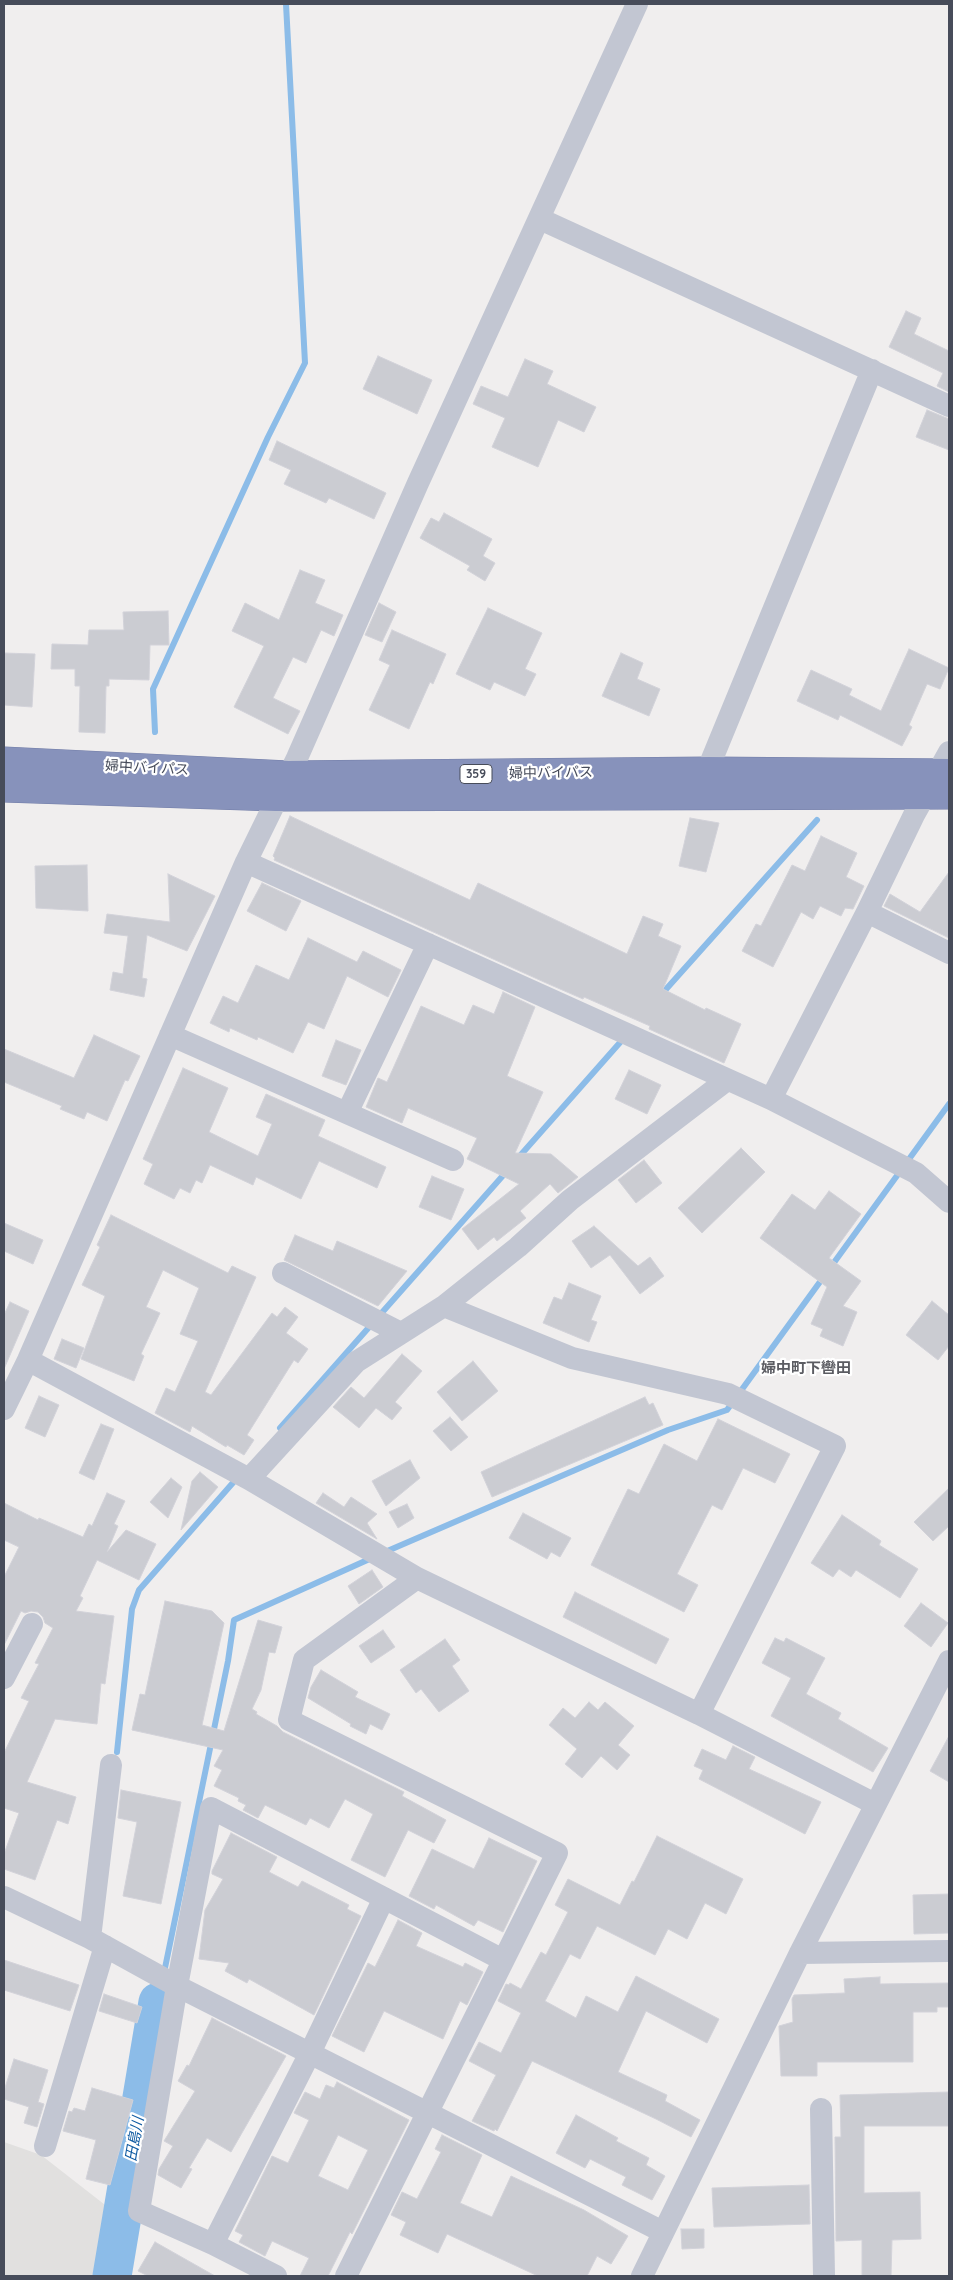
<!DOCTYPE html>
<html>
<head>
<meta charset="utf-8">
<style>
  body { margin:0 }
  #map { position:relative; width:953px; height:2280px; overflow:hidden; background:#f0eeee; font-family:Quicksand,sans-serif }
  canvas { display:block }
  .frame { position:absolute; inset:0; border:5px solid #474c5a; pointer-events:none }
</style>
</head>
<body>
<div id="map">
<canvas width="953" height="2280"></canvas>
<div class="frame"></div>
</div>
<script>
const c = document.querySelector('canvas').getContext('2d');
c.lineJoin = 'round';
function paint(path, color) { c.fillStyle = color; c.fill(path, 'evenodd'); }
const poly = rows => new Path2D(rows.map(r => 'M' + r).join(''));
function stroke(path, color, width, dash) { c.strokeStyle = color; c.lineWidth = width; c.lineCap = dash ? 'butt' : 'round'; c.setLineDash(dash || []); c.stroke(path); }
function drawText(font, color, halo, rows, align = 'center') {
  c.font = font + ' Quicksand,"Noto Sans JP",sans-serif'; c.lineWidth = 4.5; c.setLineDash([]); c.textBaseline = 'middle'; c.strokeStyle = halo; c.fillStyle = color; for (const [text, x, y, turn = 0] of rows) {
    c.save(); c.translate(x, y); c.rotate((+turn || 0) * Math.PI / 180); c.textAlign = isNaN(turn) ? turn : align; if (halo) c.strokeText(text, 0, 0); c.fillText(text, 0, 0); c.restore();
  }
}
paint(poly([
  [4,2142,41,2155,109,2208,103,2266,122,2276,4,2276]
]), '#e1e0df');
stroke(poly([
  [155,732,153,689,268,437,305,363,286,4],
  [660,996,817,820],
  [518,1158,624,1038],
  [280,1428,507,1171],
  [385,1552,668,1430,727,1410,949,1104],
  [117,1752,132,1609,139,1590,238,1477],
  [158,2002,228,1661,234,1620,374,1557]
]), '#8cbce8', 6);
stroke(poly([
  [112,2276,158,2002]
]), '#8cbce8', 39);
const building = poly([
  [906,311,921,318,914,334,949,351,949,392,937,386,943,373,889,347,906,311],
  [378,356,432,380,417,414,363,389,378,356],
  [525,359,553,371,547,384,596,407,584,432,558,420,538,467,492,447,505,418,473,404,481,386,508,397,525,359],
  [927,410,949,419,949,450,916,437,927,410],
  [277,441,386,493,374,519,329,498,326,503,284,484,291,470,269,460,277,441],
  [444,513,492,539,483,556,495,563,485,581,467,570,470,566,420,538,431,518,439,522,444,513],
  [300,570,325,580,315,603,343,615,334,636,321,630,306,663,293,657,273,698,300,711,288,734,234,707,264,646,232,631,245,603,279,620,300,570],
  [379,603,396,612,382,642,365,635,379,603],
  [488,608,542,633,525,669,536,674,525,696,494,682,490,690,456,674,488,608],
  [168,611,169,645,150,645,149,680,109,679,109,686,106,686,105,733,79,732,80,686,75,686,75,669,51,669,52,644,88,645,89,630,124,630,123,612,168,611],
  [392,630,446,654,433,684,430,682,409,729,369,710,390,665,379,660,392,630],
  [909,649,949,668,940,689,927,684,909,725,912,727,902,746,840,715,838,720,797,701,811,670,852,689,849,695,881,711,909,649],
  [4,653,35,654,32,707,4,705,4,653],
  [621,653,643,663,637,679,660,689,649,716,602,696,621,653],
  [290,816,470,900,478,883,627,954,643,916,663,924,658,936,681,946,663,989,705,1010,706,1008,741,1024,724,1063,649,1029,650,1026,584,997,583,999,544,982,274,860,275,858,273,856,290,816],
  [690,818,719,823,706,872,679,866,690,818],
  [821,836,857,853,846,877,864,886,853,909,845,908,841,916,820,906,813,919,801,912,773,967,742,951,756,924,761,926,792,865,805,871,821,836],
  [87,865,88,911,36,908,35,866,87,865],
  [949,872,949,938,884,906,890,894,920,912,949,872],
  [168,874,215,896,187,951,147,935,142,978,147,979,144,997,110,990,113,972,123,974,128,936,104,933,107,914,170,922,168,874],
  [262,883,301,901,286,931,247,911,262,883],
  [308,938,357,962,363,951,401,970,388,997,347,976,324,1029,308,1022,293,1053,258,1037,257,1040,230,1028,229,1032,210,1023,223,996,238,1003,256,965,289,980,308,938],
  [503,992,535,1007,507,1076,543,1092,515,1153,551,1154,578,1177,558,1193,550,1184,520,1211,526,1218,497,1241,494,1237,478,1250,462,1229,519,1184,467,1159,477,1138,408,1108,402,1123,366,1107,378,1078,387,1082,421,1006,464,1025,473,1005,494,1014,503,992],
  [94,1035,140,1056,128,1081,125,1080,107,1121,87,1112,84,1119,60,1109,62,1106,4,1082,4,1049,74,1078,94,1035],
  [336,1040,361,1050,346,1085,322,1076,336,1040],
  [183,1068,228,1088,209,1132,258,1156,272,1124,256,1117,266,1094,325,1120,318,1136,386,1167,377,1188,319,1161,301,1199,256,1177,253,1185,210,1165,202,1183,196,1180,190,1193,180,1188,174,1199,144,1184,153,1164,143,1159,183,1068],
  [629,1070,661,1085,647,1114,615,1099,629,1070],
  [741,1148,765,1172,702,1233,678,1208,741,1148],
  [644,1160,662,1183,636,1203,618,1180,644,1160],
  [432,1176,464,1189,451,1220,419,1207,432,1176],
  [829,1191,861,1214,829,1258,861,1281,843,1306,857,1312,843,1346,820,1336,823,1329,811,1324,827,1287,760,1238,792,1194,815,1210,829,1191],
  [111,1215,228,1273,232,1266,256,1277,205,1392,211,1395,272,1313,277,1317,285,1307,298,1317,286,1333,308,1349,298,1363,294,1360,247,1435,254,1440,244,1455,227,1445,226,1447,192,1426,190,1432,155,1413,166,1388,175,1392,198,1341,180,1334,199,1288,163,1270,146,1307,160,1313,141,1354,144,1356,134,1381,81,1359,105,1296,82,1285,100,1247,97,1245,111,1215],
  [4,1223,43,1240,33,1264,4,1251,4,1223],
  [594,1226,638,1266,650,1257,664,1276,640,1294,610,1255,591,1268,572,1241,594,1226],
  [295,1235,333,1251,337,1241,407,1271,378,1306,284,1260,295,1235],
  [569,1283,601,1296,591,1320,597,1322,589,1342,543,1323,554,1297,562,1300,569,1283],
  [932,1301,949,1315,949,1346,938,1360,906,1335,932,1301],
  [10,1302,29,1311,4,1369,4,1315,10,1302],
  [62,1339,84,1348,76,1368,54,1359,62,1339],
  [402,1354,422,1371,395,1402,402,1408,392,1420,376,1408,359,1428,333,1407,351,1387,364,1398,402,1354],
  [473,1361,498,1391,462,1421,437,1392,473,1361],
  [39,1396,59,1405,45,1437,25,1428,39,1396],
  [645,1397,649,1405,653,1403,663,1425,492,1497,481,1472,645,1397],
  [450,1417,468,1437,451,1451,433,1431,450,1417],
  [718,1419,790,1454,775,1483,743,1468,722,1510,712,1505,677,1574,698,1585,684,1612,591,1565,628,1489,639,1494,664,1444,697,1461,718,1419],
  [101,1424,114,1429,94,1480,79,1473,101,1424],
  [410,1460,420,1478,386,1506,372,1481,410,1460],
  [200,1472,218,1487,181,1530,192,1481,200,1472],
  [171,1478,182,1487,168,1518,150,1502,171,1478],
  [949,1488,949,1526,933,1541,914,1522,949,1488],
  [107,1493,125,1501,114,1524,118,1526,107,1552,126,1530,156,1544,139,1580,97,1560,80,1596,83,1598,76,1611,114,1616,105,1684,101,1683,97,1724,55,1719,27,1782,76,1797,68,1824,57,1820,35,1880,4,1869,4,1854,19,1813,4,1808,4,1753,29,1701,21,1698,39,1664,35,1663,53,1628,45,1623,43,1617,38,1612,31,1611,25,1613,21,1611,4,1645,4,1577,19,1547,4,1540,4,1503,38,1520,39,1518,83,1537,89,1524,92,1526,107,1493],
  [323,1493,344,1507,351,1497,377,1514,367,1523,377,1539,316,1503,323,1493],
  [407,1504,414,1518,398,1528,389,1512,407,1504],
  [523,1513,571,1538,560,1557,551,1552,547,1559,509,1538,523,1513],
  [842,1515,881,1541,879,1545,918,1569,900,1598,856,1570,851,1577,839,1569,833,1577,811,1563,842,1515],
  [372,1570,383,1587,359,1604,348,1586,372,1570],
  [575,1592,669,1639,656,1664,563,1617,575,1592],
  [165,1601,212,1611,224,1623,202,1725,224,1731,258,1620,282,1627,275,1653,269,1652,261,1690,252,1709,257,1712,256,1714,277,1726,283,1732,404,1792,402,1796,446,1820,434,1843,408,1830,385,1877,351,1860,373,1814,345,1799,329,1828,310,1818,306,1825,265,1805,258,1818,243,1810,246,1805,238,1801,239,1798,214,1786,222,1770,214,1766,223,1750,132,1730,140,1694,145,1695,165,1601],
  [921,1603,948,1623,931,1647,904,1626,921,1603],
  [383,1630,395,1647,371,1663,359,1646,383,1630],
  [775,1638,784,1642,786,1638,825,1658,806,1694,841,1713,838,1719,888,1748,873,1772,771,1716,791,1678,762,1663,775,1638],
  [445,1639,460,1660,452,1666,469,1691,439,1712,421,1689,416,1693,400,1670,445,1639],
  [321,1670,358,1692,355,1697,390,1714,382,1730,370,1724,366,1734,350,1726,351,1724,308,1698,311,1687,321,1670],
  [589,1702,598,1710,605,1702,634,1726,618,1745,630,1755,617,1770,601,1756,582,1778,565,1764,577,1749,549,1725,563,1708,575,1718,589,1702],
  [949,1736,949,1782,930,1771,949,1736],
  [733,1746,755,1757,749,1769,821,1802,805,1834,699,1779,703,1770,694,1766,702,1749,726,1760,733,1746],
  [121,1790,181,1802,161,1904,123,1896,137,1822,118,1818,121,1790],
  [231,1833,277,1857,269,1872,298,1887,302,1881,349,1905,347,1909,361,1916,314,2015,249,1979,247,1983,225,1971,229,1963,199,1959,205,1910,223,1879,212,1874,212,1871,231,1833],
  [657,1836,743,1879,726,1914,705,1903,687,1939,668,1929,655,1955,597,1926,580,1959,570,1954,545,2001,576,2018,586,1996,618,2012,636,1976,719,2019,707,2043,646,2011,618,2072,667,2095,665,2101,700,2120,691,2137,656,2119,532,2061,497,2131,495,2129,494,2131,472,2121,496,2075,469,2061,479,2042,501,2053,521,2013,498,2001,506,1984,509,1985,510,1983,521,1989,541,1952,546,1955,568,1912,555,1905,568,1879,620,1905,632,1881,634,1882,657,1836],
  [489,1838,537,1861,503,1932,478,1920,474,1926,436,1905,434,1909,409,1896,432,1849,474,1869,489,1838],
  [949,1894,949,1933,914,1934,913,1895,949,1894],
  [398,1920,422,1933,416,1946,463,1967,465,1963,483,1972,467,2005,460,2001,443,2039,384,2011,364,2052,332,2036,368,1963,375,1967,398,1920],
  [4,1960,79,1985,70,2011,4,1990,4,1960],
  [880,1977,880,1984,949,1983,949,2007,937,2007,937,2012,913,2012,913,2062,817,2062,817,2076,781,2076,779,2026,793,2022,792,1999,794,1995,845,1993,844,1979,880,1977],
  [104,1994,142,2007,137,2023,99,2011,104,1994],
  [212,2018,286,2056,231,2152,207,2138,189,2168,192,2169,181,2188,158,2175,159,2169,173,2146,164,2141,195,2091,178,2081,187,2065,189,2066,212,2018],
  [14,2059,48,2070,38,2102,44,2104,37,2127,24,2123,29,2107,4,2099,4,2091,14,2059],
  [337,2082,409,2120,352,2234,350,2232,328,2276,300,2276,309,2258,272,2241,265,2256,239,2242,243,2235,235,2231,272,2156,288,2163,309,2120,294,2113,305,2092,320,2099,326,2085,334,2088,337,2082],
  [338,2135,368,2150,348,2190,318,2176,338,2135],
  [92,2088,133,2100,110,2185,86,2179,96,2140,63,2131,69,2111,72,2112,74,2108,85,2111,92,2088],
  [949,2092,949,2126,864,2126,864,2193,920,2192,921,2239,892,2240,891,2276,862,2276,862,2240,836,2241,835,2137,841,2137,840,2095,949,2092],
  [576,2115,618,2138,616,2141,649,2158,646,2165,665,2176,652,2200,622,2185,626,2177,590,2159,585,2168,556,2153,576,2115],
  [442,2135,482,2155,460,2203,492,2217,511,2176,584,2210,628,2236,611,2264,597,2256,587,2276,538,2276,447,2234,438,2253,400,2235,406,2222,391,2215,402,2192,417,2199,441,2152,435,2149,442,2135],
  [809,2185,810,2224,714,2227,712,2188,809,2185],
  [681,2229,704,2229,704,2248,682,2249,681,2229],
  [155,2242,215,2276,148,2276,138,2271,155,2242]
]);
paint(building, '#cbccd2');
stroke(building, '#d2d2d9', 1);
const highway = poly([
  [4,761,288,775,709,771,949,773],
  [4,788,276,797,949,795]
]);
stroke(highway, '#727da7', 29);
stroke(poly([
  [540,219,949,406],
  [709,771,712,759,872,370],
  [246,862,771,1099,916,1173,949,1202],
  [867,912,949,953],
  [170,1035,453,1160],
  [771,1099,867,912,914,815,949,752],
  [347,1113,428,944],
  [283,1273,401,1333],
  [444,1306,572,1358,728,1394,835,1446,699,1714],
  [28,1360,249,1479,417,1578,699,1714,875,1804],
  [4,1409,28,1360,246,862,297,758,418,483,637,4],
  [249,1479,356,1362,444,1306,518,1247,570,1200,727,1080],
  [4,1678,32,1624],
  [4,1897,90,1938,177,1986,663,2232],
  [90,1938,111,1765],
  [800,1953,949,1951],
  [821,2109,824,2276],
  [45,2146,105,1946],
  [213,2244,310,2053,384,1898],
  [276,2276,213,2244,139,2211,177,1986,211,1808,503,1960],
  [346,2276,557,1853,289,1720,304,1660,417,1578],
  [642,2276,800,1953,949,1661]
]), '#c2c6d2', 22);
stroke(highway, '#8792bb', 28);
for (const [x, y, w] of [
  [476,774,32]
]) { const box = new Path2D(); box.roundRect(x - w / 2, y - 9.5, w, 19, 4); c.fillStyle = '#fff'; c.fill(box); stroke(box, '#474c5a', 1); }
drawText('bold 12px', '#474c5a', null, [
  ["359",476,774]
]);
drawText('14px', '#474c5a', '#fff', [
  ["婦中バイパス",147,768,3],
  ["婦中バイパス",551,773,-1]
]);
drawText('bold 15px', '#5b5c62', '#fff', [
  ["婦中町下轡田",806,1368]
]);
drawText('italic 15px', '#115ca3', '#fff', [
  ["田島川",135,2139,-80]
]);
</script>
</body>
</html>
